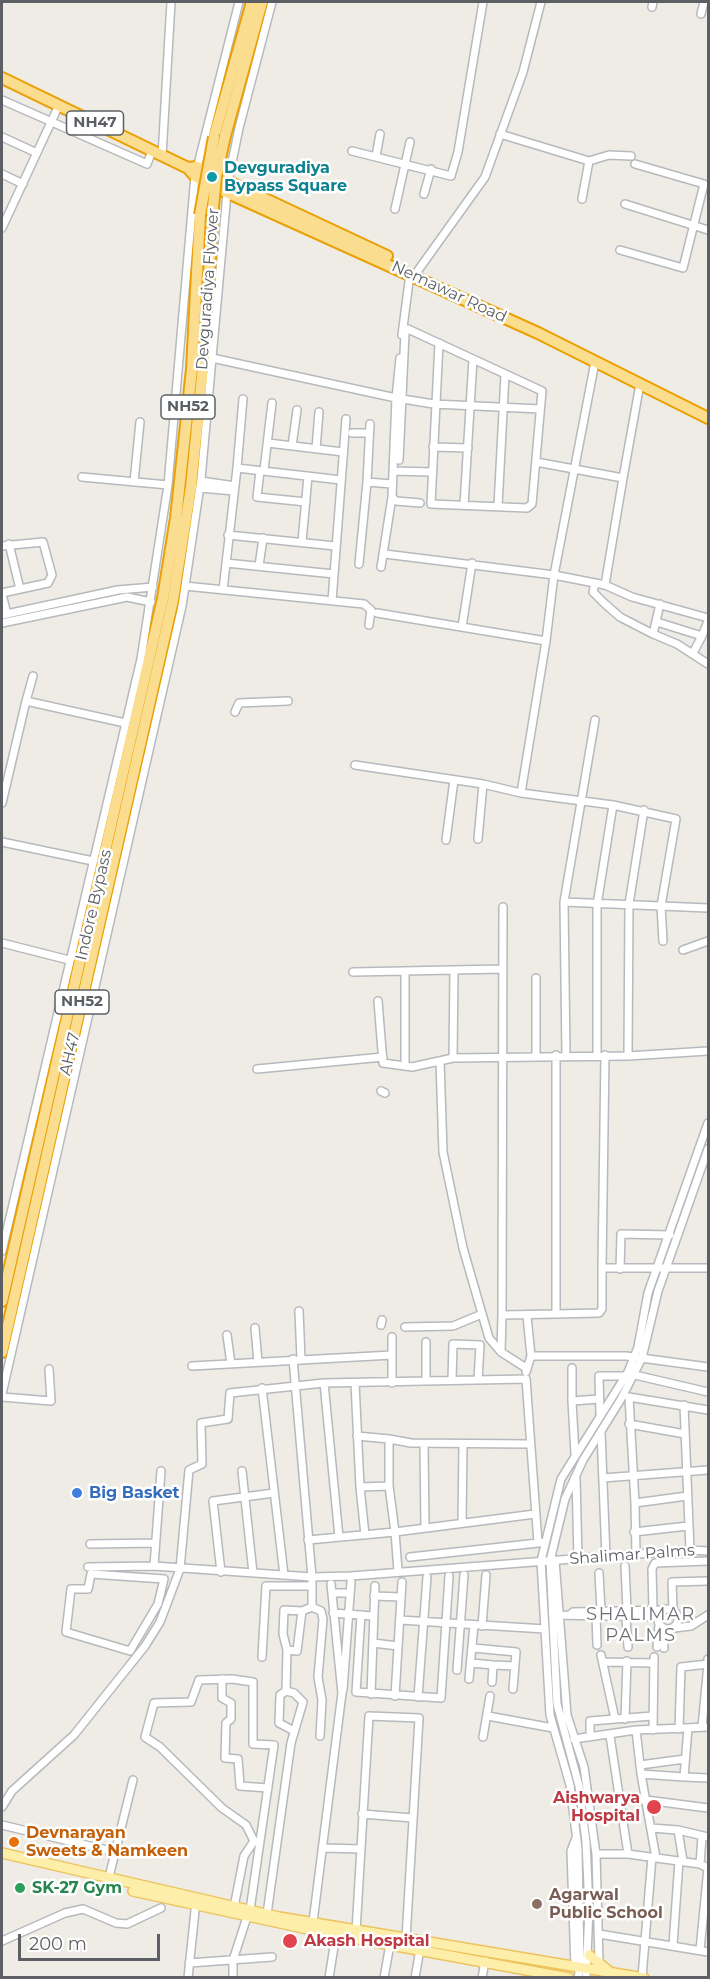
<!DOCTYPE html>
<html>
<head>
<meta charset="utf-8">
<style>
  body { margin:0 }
  #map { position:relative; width:710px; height:1979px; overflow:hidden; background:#eeece4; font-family:Montserrat,sans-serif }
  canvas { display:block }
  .frame { position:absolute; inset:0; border:3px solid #5c6064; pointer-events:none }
  .scale { position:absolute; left:18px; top:1934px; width:142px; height:27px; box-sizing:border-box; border:3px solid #5c6064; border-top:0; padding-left:8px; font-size:18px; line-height:21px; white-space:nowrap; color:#5c6064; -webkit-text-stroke:4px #fff; paint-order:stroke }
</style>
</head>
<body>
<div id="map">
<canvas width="710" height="1979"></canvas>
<div class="frame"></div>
<div class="scale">200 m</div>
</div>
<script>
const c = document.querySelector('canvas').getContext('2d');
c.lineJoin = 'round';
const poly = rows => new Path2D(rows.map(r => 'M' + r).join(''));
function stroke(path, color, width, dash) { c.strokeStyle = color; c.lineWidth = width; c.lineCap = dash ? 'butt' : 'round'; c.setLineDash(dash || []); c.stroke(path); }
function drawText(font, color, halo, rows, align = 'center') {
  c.font = font + ' Montserrat,sans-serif'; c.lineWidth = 5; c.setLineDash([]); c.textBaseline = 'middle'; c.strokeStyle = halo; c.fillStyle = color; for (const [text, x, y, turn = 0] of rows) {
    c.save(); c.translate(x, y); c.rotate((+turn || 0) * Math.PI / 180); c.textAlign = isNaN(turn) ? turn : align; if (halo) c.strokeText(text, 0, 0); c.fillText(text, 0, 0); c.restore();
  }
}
const minor = poly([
  [652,7,653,2],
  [701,14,704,2],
  [2,100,147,164,152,151],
  [500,134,589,161],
  [2,137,37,153],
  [352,151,451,176,458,152,483,2],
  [162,156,171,2],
  [376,156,380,134],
  [2,174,23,184],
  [424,194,431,169],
  [582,199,589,161,609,155,631,156],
  [625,204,708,230],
  [395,209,410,142],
  [2,228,59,105],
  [620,250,683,268,704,184,635,164],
  [414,276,485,177,523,72,541,2],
  [402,335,410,274],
  [212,358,396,398,400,358],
  [352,433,369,433],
  [268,443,343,452],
  [292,446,297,410],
  [433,447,468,448],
  [316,449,319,412],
  [399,460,405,333,408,329,542,391,532,504,527,508,431,504,439,343],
  [536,462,623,478,605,585],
  [237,468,243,399],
  [264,470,272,403],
  [260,471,257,497,306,502],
  [393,471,432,472],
  [82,477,168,485],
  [623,478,640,384],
  [201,481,235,486],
  [134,482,140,422],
  [367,482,370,424],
  [200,488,234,491],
  [420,503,396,501,392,497,396,398,434,404,540,409],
  [464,505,473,359],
  [498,506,505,375],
  [228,535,335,546],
  [302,542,308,476],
  [9,544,20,589],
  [2,546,43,542,52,575,48,583,2,593],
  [385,554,554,575,595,362],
  [226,563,334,574],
  [359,564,367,482,392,484],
  [259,566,263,538],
  [381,567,392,497],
  [595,583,593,592,604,603,620,617,653,634],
  [185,586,364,604,371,610,369,625],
  [223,590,237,468,341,480],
  [2,594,7,614],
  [332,601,346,419],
  [660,604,653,634,677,644,708,664],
  [377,613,546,641,521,793,613,805,597,905,597,1055],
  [2,615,118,590,153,587],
  [657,622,702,636,708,621],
  [2,623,127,597,151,602],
  [462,627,472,563],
  [546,641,554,575,605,585,632,597,708,618],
  [693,653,702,636],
  [26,701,33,676],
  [235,712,239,703,288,701],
  [355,765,483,784,521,793],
  [2,803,26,701,125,723],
  [613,805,676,819,661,906,708,908],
  [644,810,629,904,628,1056,708,1051],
  [478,839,483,784],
  [446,840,454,780],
  [2,842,93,861],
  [564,902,595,720],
  [503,907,502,1315,556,1314],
  [2,943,69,960],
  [683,950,708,941],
  [405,971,405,1066],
  [353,972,502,969],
  [536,978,536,1056],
  [378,1001,383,1063,412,1067,453,1058,628,1056],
  [556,1055,556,1314,599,1313,602,1309,602,1268],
  [566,1055,564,902,661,906,663,941],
  [605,1055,602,1268,708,1268],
  [453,1058,454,970],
  [440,1061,443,1152,463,1248,489,1338,501,1352,526,1368],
  [257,1069,383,1057],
  [381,1091,385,1093],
  [2,1251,141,659,168,485,195,176,239,2],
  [620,1269,621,1234,670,1235],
  [299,1311,301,1359],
  [381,1325,382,1320],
  [405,1327,453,1326,482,1314],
  [255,1328,258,1362],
  [227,1335,231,1364],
  [426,1342,426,1380],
  [501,1352,502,1315],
  [531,1356,626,1356,708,1367],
  [293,1359,312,1577,312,1607],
  [192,1366,392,1355],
  [572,1368,572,1401],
  [526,1372,531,1356,527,1316],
  [635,1375,708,1392],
  [452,1380,453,1344,480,1345,478,1380],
  [324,1383,339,1537],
  [392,1383,392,1337],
  [262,1388,284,1575],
  [2,1394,182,606,201,479,228,182,239,128,272,2],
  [2,1397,51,1401,49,1369],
  [684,1405,690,1550],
  [600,1414,599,1376,625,1376],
  [629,1424,685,1434],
  [601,1432,606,1557],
  [357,1436,389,1439,389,1486],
  [389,1439,411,1443,529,1444],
  [424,1444,425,1528],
  [575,1454,572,1401,599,1399],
  [242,1471,253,1573],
  [576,1478,578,1559],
  [603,1478,708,1470],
  [360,1487,365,1535],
  [635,1503,629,1397,708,1410],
  [462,1523,463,1445],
  [634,1532,688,1526],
  [308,1540,395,1532,389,1486,360,1487,355,1383],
  [90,1544,155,1543],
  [636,1555,635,1503,687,1496],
  [410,1557,538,1543],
  [555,1560,567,1715,584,1767,596,1854,599,1961],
  [154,1566,161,1471],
  [625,1566,627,1610],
  [88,1567,154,1566,312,1577,351,1576,690,1550,708,1551],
  [398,1571,395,1532,535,1514],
  [221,1572,213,1501,274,1493],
  [599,1573,601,1611],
  [91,1574,164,1579,158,1604,130,1651,66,1632,71,1589,88,1589,91,1574],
  [332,1593,350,1593],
  [374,1596,401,1597],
  '658 1619a10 10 0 1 1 20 0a10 10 0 1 1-20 0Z',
  [653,1609,652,1569,655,1563,708,1561],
  [673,1610,672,1582,708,1581],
  [333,1613,373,1616],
  [361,1615,356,1692,441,1698,449,1576],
  [557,1615,658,1617],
  [570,1615,573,1612,663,1610],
  [596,1615,597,1645],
  [626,1617,628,1647],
  [400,1620,545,1629],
  [482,1626,486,1575],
  [663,1628,664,1648],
  [674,1628,691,1626,708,1615],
  [373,1643,398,1646],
  [657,1647,659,1625],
  [473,1648,516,1652,513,1689],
  [287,1650,283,1634,284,1610,302,1611],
  [601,1655,615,1719,652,1716],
  [262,1657,266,1586,312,1586],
  [604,1662,653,1663],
  [471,1663,493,1665],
  [457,1670,464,1575],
  [222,1679,222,1698,231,1703,231,1719,226,1723,225,1758,238,1759,240,1786,268,1788],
  [469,1679,474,1625],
  [492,1682,493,1665,515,1666],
  [343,1690,351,1582],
  [371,1694,375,1586],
  [395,1696,402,1582],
  [418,1697,427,1577],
  [488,1716,553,1728],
  [625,1719,627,1661],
  [702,1727,708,1664],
  [679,1729,681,1667,708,1664,708,1659],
  [636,1730,641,1774,684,1777,688,1728],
  [653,1730,654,1657],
  [294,1731,279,1723,280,1695,286,1691,287,1650,297,1651,302,1611,312,1607,321,1611,323,1619,318,1677,322,1700,320,1736],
  [590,1732,590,1721,615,1719],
  [483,1737,490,1696],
  [574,1739,636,1730,708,1727],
  [640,1765,685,1759],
  [641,1774,656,1858],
  [684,1777,708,1778],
  [588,1797,646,1800,708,1808],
  [2,1807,12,1791,74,1735,145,1646,160,1622,180,1569,189,1470,202,1464,201,1423,228,1419,230,1393,324,1383,526,1379,538,1543,545,1542],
  [362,1814,413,1818],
  [2,1825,115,1852],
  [651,1828,678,1830,708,1837],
  [678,1830,683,1861],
  [324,1848,361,1849],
  [596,1854,628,1854,610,1736],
  [628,1854,700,1864],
  [107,1885,133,1780],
  [234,1907,244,1856,254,1841],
  [250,1910,274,1745,253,1744,253,1682,232,1679,199,1680,191,1702,154,1703,145,1737,160,1747,222,1808,246,1825,254,1841,259,1843],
  [267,1914,291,1743,303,1702,294,1693,286,1691],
  [313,1922,342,1693,331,1584],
  [356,1931,369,1716,419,1718,406,1939],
  [599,1934,708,1952],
  [2,1941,65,1913,83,1909,116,1923,127,1924,161,1908],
  [673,1945,679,1861],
  [700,1950,708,1868,700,1864,702,1837],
  [189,1963,272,1957],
  [575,1967,571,1851,576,1838],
  [642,1977,652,1857],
  [188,1978,196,1901],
  [233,1978,233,1960,247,1917],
  [329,1978,336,1934],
  [384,1978,390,1944],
  [415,1978,420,1949],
  [482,1978,485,1961],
  [578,1978,580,1967,578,1849,570,1785,550,1715,541,1561,561,1479,628,1372,638,1347,648,1293,708,1123],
  [586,1978,589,1909,586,1842,579,1786,557,1704,550,1561,565,1499,583,1460,621,1399,642,1358,658,1291,708,1149]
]);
const major = poly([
  [2,1853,279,1917,644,1978],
  [133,1891,326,1933,569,1978],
  [589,1955,610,1972]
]);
const highway = poly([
  [2,78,188,168,195,176,226,192,538,333,708,418],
  [225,136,262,2],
  [214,137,252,2],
  [188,168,197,167,387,256],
  [2,1301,163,598,176,518,192,369,200,215],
  [2,1352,173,600,191,487,206,336,212,217]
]);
stroke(minor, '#b6b9bd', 10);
stroke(major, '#edc35e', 12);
stroke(highway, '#eba007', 14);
stroke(minor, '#fff', 7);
stroke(major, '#fdeeaa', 9);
stroke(highway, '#fadd8f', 10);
const highwayBridge = poly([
  [200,215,214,137],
  [212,217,216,177,225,136]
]);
stroke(highwayBridge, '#eba007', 14, []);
stroke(highwayBridge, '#fadd8f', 10);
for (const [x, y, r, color] of [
  [212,177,6,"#0f9aa8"],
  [77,1493,6,"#3f7fe0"],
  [654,1807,8,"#e0444e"],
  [14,1842,6,"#e8710a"],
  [20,1888,6,"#2e9e5b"],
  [537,1904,6,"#8d6e63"],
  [290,1941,8,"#e0444e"]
]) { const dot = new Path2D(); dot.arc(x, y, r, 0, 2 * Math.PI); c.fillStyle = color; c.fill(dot); stroke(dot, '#fff', 2); }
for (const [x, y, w] of [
  [95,123,57],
  [188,407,54],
  [82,1002,54]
]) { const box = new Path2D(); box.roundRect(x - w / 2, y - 12, w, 24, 4.5); c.fillStyle = '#fff'; c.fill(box); stroke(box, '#5c6064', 1.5); }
drawText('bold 15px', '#5c6064', null, [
  ["NH47",95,123],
  ["NH52",188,407],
  ["NH52",82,1002]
]);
drawText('bold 16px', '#0d838f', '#fff', [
  ["Devguradiya",224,168],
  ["Bypass Square",224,186]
], 'left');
drawText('16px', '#5c6064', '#fff', [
  ["Devguradiya Flyover",208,289,-86],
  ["Nemawar Road",449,292,25],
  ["Indore Bypass",94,905,-77],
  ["AH47",70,1054,-77],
  ["Shalimar Palms",632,1555,-4]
]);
drawText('bold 16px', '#366cbe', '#fff', [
  ["Big Basket",89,1493]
], 'left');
drawText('bold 16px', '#be3a42', '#fff', [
  ["Aishwarya",640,1798],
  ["Hospital",640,1816],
  ["Akash Hospital",304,1941,"left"]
], 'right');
drawText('bold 16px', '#c56008', '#fff', [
  ["Devnarayan",26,1833],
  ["Sweets & Namkeen",26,1851]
], 'left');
drawText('bold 16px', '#27864d', '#fff', [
  ["SK-27 Gym",32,1888]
], 'left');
drawText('bold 16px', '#785e54', '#fff', [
  ["Agarwal",549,1895],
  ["Public School",549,1913]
], 'left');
c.letterSpacing = '1.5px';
drawText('18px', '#6d7176', '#fff', [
  ["SHALIMAR",641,1615],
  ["PALMS",641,1636]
]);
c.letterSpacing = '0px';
</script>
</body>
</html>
